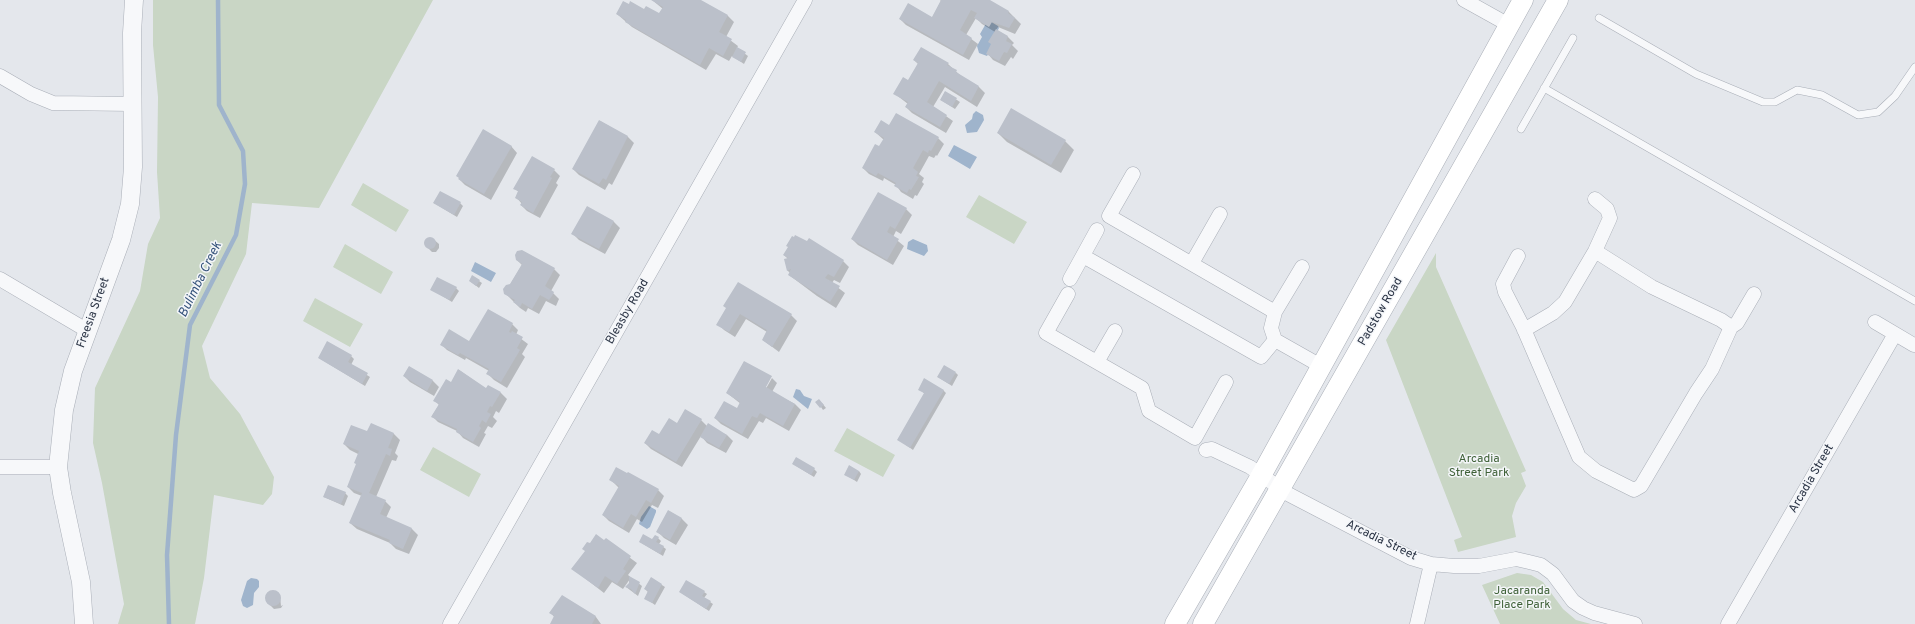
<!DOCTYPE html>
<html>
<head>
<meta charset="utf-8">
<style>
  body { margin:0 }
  canvas { display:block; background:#e4e7ec }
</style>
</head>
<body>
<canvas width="1915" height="624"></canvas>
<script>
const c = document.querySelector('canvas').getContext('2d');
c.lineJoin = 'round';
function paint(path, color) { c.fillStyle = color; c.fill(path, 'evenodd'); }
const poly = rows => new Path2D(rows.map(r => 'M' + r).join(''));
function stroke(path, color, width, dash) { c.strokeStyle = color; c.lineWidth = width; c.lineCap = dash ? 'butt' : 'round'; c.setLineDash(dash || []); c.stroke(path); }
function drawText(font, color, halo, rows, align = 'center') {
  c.font = font + ' Overpass,sans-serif'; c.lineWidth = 3; c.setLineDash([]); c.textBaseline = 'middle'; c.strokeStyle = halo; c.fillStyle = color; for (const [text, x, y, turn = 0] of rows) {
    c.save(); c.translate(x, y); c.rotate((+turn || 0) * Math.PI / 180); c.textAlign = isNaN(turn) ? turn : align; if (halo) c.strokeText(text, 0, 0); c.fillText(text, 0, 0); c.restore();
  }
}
paint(poly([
  [153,0,433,0,319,208,252,203,246,254,202,346,210,378,240,414,274,477,272,494,263,505,214,495,204,578,195,624,118,624,124,604,102,483,93,443,95,388,140,291,148,244,160,218,157,172,158,97,153,45],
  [363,183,409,210,396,232,351,205],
  [979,195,1027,222,1014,244,966,217],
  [345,244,393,272,381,294,333,267],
  [1436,253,1436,267,1526,471,1521,473,1526,486,1516,503,1512,516,1516,537,1458,552,1454,540,1462,537,1386,340],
  [315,298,363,324,350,347,303,321],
  [847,428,895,455,883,477,834,451],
  [433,447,481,474,469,497,420,470],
  [1517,573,1531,575,1543,582,1563,609,1576,620,1591,624,1500,624,1482,585]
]), '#c9d6c5');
paint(poly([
  [988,20,998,26,999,28,992,41,995,43,987,56,979,53,977,46,982,37,980,34],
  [976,111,983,115,984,120,977,132,967,133,965,125,972,119,973,114],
  [954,145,977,157,970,169,948,156],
  [913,239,927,245,928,251,924,256,907,249,908,242],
  [475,262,496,273,491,282,471,271],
  [796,389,800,390,804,396,812,399,808,409,793,397],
  [649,506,656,510,656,512,650,527,647,529,639,524,641,517],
  [251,578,257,579,259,581,259,587,254,593,253,605,247,608,243,606,241,600,247,581]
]), '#9fb4cc');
paint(poly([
  [652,0,699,0,728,16,734,22,726,37,738,46,737,48,748,56,744,64,732,56,729,61,716,54,706,70,632,27,617,14,644,10,659,14,663,9],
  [940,0,988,0,1009,12,1021,24,1015,34,998,27,996,30,1008,37,1014,43,1012,45,1018,51,1013,59,1011,57,1005,66,993,60,987,53,992,45,995,32,982,24,976,18,966,35,978,44,969,60,906,25,900,19,932,18,941,1],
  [914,60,948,64,962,77,979,87,985,93,977,107,945,87,933,107,953,121,946,133,912,113,906,107,908,104,895,94,909,82,918,64],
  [945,92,960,102,955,109,941,100],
  [600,121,628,137,634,143,612,185,609,183,605,190,579,175,573,169],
  [890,127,938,138,944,144,937,156,936,155,934,158,929,156,919,174,924,178,922,182,924,184,917,196,915,195,913,199,901,192,896,185,884,178,883,181,869,174,863,168,880,148,884,140,875,132],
  [998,133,1065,141,1074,150,1061,173,1007,142],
  [511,146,517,153,491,200,465,185,459,179],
  [554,170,560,176,556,183,558,185,540,218,527,211,521,205,522,204,516,197,519,192,515,189],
  [434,203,460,203,463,206,457,217],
  [587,207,614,222,620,228,605,254,579,240,573,234],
  [906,209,912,215,901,234,896,231,893,237,904,246,893,265,858,245,852,239],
  [428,238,432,238,439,244,439,248,436,252,432,252,426,246,425,241],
  [522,251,554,269,560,275,551,291,559,299,556,306,546,301,539,314,528,308,526,312,520,308,505,293,522,265,517,260],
  [784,255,843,261,849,267,840,283,834,280,832,283,845,293,836,308,817,296,789,275,790,273,787,270,788,259],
  [470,281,479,281,482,283,479,288],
  [456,288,459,291,452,302,431,289],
  [727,309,791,315,797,321,779,352,763,340,767,332,746,319,735,337,724,330,718,324],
  [488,310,512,324,518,330,516,335,528,344,522,354,525,357,507,388,494,380,488,374,489,371,466,358,465,360,447,350,441,344,470,342],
  [351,356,354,359,351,365,370,377,365,386,319,358],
  [744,362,772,377,770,377,763,391,764,392,772,378,777,383,772,392,795,404,801,410,789,431,766,418,763,423,759,421,748,439,721,424,715,418,737,409,741,404,727,393],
  [409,367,433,381,439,387,434,396,410,382,404,376],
  [459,370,486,389,488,386,501,393,507,399,499,413,496,411,493,417,497,421,492,428,488,426,484,433,486,434,479,447,463,438,457,431,438,422,432,416,439,405,435,401,451,384],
  [956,373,958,375,952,386,938,377],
  [919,389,943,390,946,393,913,450,899,440,925,394],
  [822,403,826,408,823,410,821,407],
  [701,420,707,426,727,435,733,441,726,453,707,443,701,436,682,467,651,449,645,443,678,424],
  [371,424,394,434,400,440,395,453,398,456,396,461,392,460,376,497,385,501,391,507,386,518,412,529,418,535,409,554,396,549,390,543,357,529,350,523,362,496,354,493,348,487,357,465,358,454,350,450,344,444,368,433],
  [793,464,814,469,817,472,814,477],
  [859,471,861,474,857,482,845,474],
  [610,479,658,490,664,496,658,508,652,505,642,522,637,519,629,533,609,521,603,515,619,488],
  [345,493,348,496,344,506,324,497],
  [669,511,682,519,688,525,676,545,664,538,658,532],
  [658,538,661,541,659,544,666,549,663,556,640,542,653,540],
  [606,540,637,563,628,575,642,586,638,596,626,587,630,583,630,579,623,589,612,582,604,593,573,569,590,545,605,542],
  [651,578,665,587,655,605,645,598,648,592,645,589],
  [270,592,276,592,280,595,281,606,283,605,281,608,274,609,267,602,266,595],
  [680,592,704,592,707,594,704,598,713,604,709,611],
  [562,596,596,617,601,624,551,624,555,618,551,613]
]), '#0003');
stroke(poly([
  [169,624,167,555,176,435,190,325,236,235,245,184,243,151,219,105,218,0]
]), '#9fb4cc', 4.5);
paint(poly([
  [651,0,701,0,728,15,719,32,732,39,723,56,709,48,700,65,625,22,626,20,616,14,623,1,629,4,630,1,644,9,646,6,659,13,663,7],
  [941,0,990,0,1009,11,1008,13,1015,18,1009,28,992,22,989,27,974,18,977,13,971,10,960,30,972,38,963,55,899,19,908,3,932,17],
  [996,29,1008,36,1006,41,1012,44,1007,53,1004,52,999,61,986,54,991,44,988,42],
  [737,47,746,52,741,62,732,57],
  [921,47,949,63,947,65,957,70,956,72,979,86,971,101,939,81,927,102,947,115,940,127,905,107,908,102,893,94,903,77,908,80,918,63,913,60],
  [945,91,957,98,952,107,940,100],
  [1011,108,1066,140,1051,165,997,133],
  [896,113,939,137,931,151,929,150,928,153,923,150,913,168,918,172,916,176,919,177,911,190,909,189,907,193,894,186,896,183,878,173,876,176,862,168,875,144,879,146,884,138,874,132,881,120,889,125],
  [599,120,628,136,606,180,603,178,599,184,572,169],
  [483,129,512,146,484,194,458,179,459,178,456,176],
  [532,156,555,169,550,177,552,178,533,213,520,205,522,202,515,198,518,191,513,189],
  [440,191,461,202,454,215,433,203],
  [878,192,907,208,895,229,890,226,887,232,899,239,887,260,851,239],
  [587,206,614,221,599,249,571,234],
  [795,235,807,241,809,238,844,260,834,277,828,274,825,278,840,286,830,302,788,275,791,269,787,271,784,259,788,258,783,255,788,247,786,246,792,236,794,237],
  '424 243a6 6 0 1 1 12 0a6 6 0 1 1-12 0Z',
  [522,250,555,268,545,286,554,292,552,296,549,300,540,295,532,309,522,303,520,307,513,302,515,300,504,294,503,289,506,285,510,284,522,264,516,260,515,255,517,251],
  [472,275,480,280,476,286,469,281],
  [437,277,457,287,449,300,430,290],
  [738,282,792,314,772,347,762,340,767,330,740,314,729,332,716,325,726,308,723,306],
  [488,309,513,323,509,332,511,333,512,331,523,337,517,348,520,350,501,382,486,374,489,369,460,353,458,355,440,345,449,329,469,341],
  [327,341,352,355,348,362,368,373,362,384,318,358],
  [744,361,772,376,766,387,795,404,783,426,760,413,757,418,752,416,742,434,714,418,724,401,737,408,740,402,726,393],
  [944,365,956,372,949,384,937,377],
  [409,366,433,380,427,391,403,376],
  [458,369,486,388,488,385,501,392,492,407,490,406,487,412,491,414,486,423,482,420,479,426,481,428,473,442,456,432,457,429,431,417,439,404,433,401,446,379,451,382],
  [924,378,944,390,910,448,897,440,924,393,918,390],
  [819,399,824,405,820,408,815,402],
  [685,409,702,419,676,462,644,443,652,430,659,434,669,418,677,423],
  [371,423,394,433,388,448,392,449,390,456,386,454,369,493,386,500,380,514,412,528,403,549,389,543,390,540,349,523,362,493,347,487,356,464,354,463,359,451,343,444,351,425,367,431],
  [708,423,727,435,719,448,700,437],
  [796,457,815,468,811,475,792,464],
  [849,465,859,471,854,480,844,475],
  [616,467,627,473,628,472,659,489,651,503,646,500,636,517,631,514,623,528,602,515,619,486,609,480],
  [328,485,346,492,341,504,323,497],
  [668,510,682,518,670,540,656,532],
  [596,534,604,540,606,538,631,556,623,569,626,571,617,584,605,576,598,588,571,569,585,551,582,549,587,542,590,543],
  [643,534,652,539,655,535,659,537,656,542,664,546,660,554,639,542],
  [629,576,640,582,635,594,631,589,625,587,629,583],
  [651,577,662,584,652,603,644,599,648,591,644,589],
  [686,580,705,591,702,596,711,601,706,609,679,592],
  '265 598a8 8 0 1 1 16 0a8 8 0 1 1-16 0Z',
  [562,595,596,616,592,624,550,624,554,616,549,613]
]), '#bbc0ca');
const service = poly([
  [1599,18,1696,74,1763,102,1775,102,1797,90,1822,95,1858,115,1878,112,1895,96,1915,67],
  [1544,88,1915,301],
  [1521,129,1573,38]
]);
const minor = poly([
  [1464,0,1509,25],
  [0,76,31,94,53,103,133,104],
  [1133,174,1109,216,1275,312,1271,328,1275,340],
  [1083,256,1261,357,1275,340],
  [1518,256,1503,284,1505,292,1523,327,1579,457,1596,471,1634,490,1641,486,1696,393,1712,369,1731,327,1721,320,1652,287,1595,251],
  [1192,263,1220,214],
  [0,279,88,331],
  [1070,279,1097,230],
  [1068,294,1046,333,1142,388,1149,411,1195,438,1226,382],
  [1275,312,1302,267],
  [1875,322,1914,345],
  [1731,327,1737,323,1754,294],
  [1524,330,1553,313,1565,302,1595,251,1610,218,1607,209,1595,199],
  [1275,340,1321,366],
  [1097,362,1115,331],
  [1206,450,1212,449,1250,467,1288,494,1411,558,1431,564,1454,566,1479,566,1516,559,1529,562,1541,565,1553,574,1573,601,1583,608,1594,613,1635,624],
  [0,467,58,467],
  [450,624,805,0],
  [1417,624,1431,564],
  [1728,624,1895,334]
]);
const tertiary = poly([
  [84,624,81,582,62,493,58,467,64,410,73,371,121,240,130,204,133,167,132,33,134,0]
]);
const secondary = poly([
  [1175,624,1262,474,1523,0],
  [1203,624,1558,0]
]);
stroke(service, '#a9aeb7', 8);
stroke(minor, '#a9aeb7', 15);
stroke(tertiary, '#a9aeb7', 19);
stroke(secondary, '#a9aeb7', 21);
stroke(service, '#f7f8fa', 7);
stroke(minor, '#f7f8fa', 14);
stroke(tertiary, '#f7f8fa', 18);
stroke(secondary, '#fff', 20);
drawText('12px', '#2b3445', '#f4f6f9', [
  ["Bleasby Road",628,312,-60],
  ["Padstow Road",1381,312,-60],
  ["Freesia Street",94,313,-70],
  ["Arcadia Street",1812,479,-60],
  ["Arcadia Street",1381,541,26]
]);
drawText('12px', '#3f6138', '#f4f6f9', [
  ["Arcadia",1479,460],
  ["Street Park",1479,474],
  ["Jacaranda",1522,592],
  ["Place Park",1522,606]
]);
drawText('italic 13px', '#34527a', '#f4f6f9', [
  ["Bulimba Creek",201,280,-64]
]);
</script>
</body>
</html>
